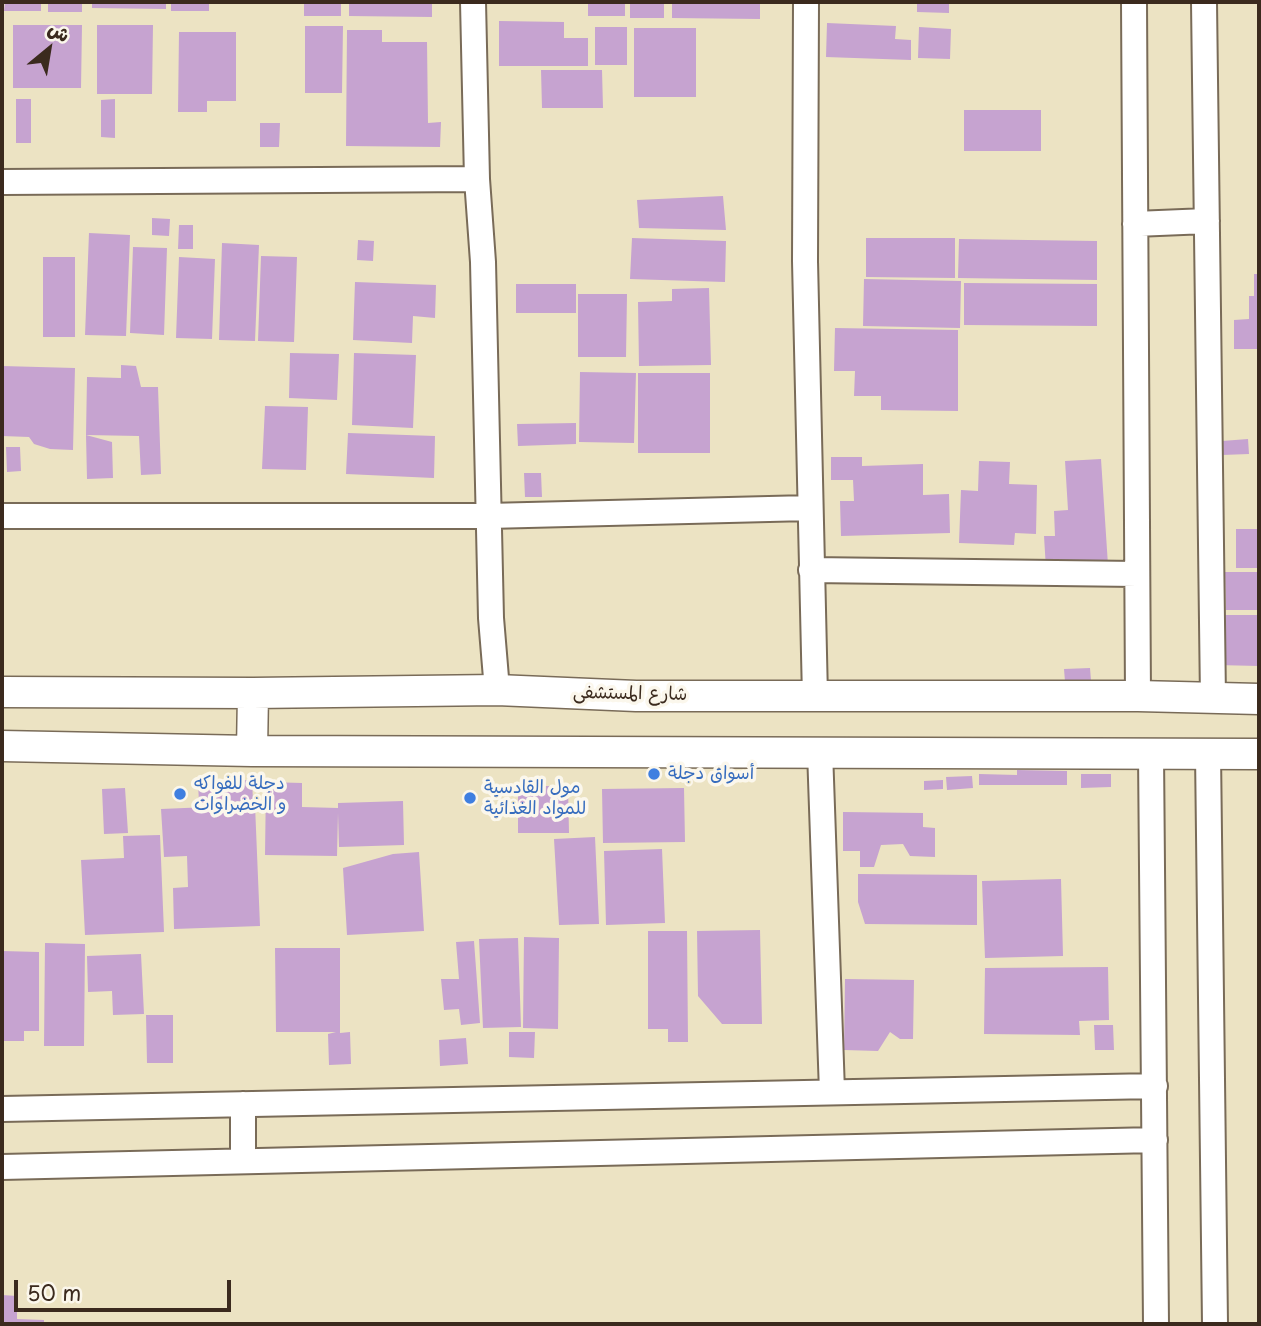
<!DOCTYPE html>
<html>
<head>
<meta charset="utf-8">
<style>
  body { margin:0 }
  #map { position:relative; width:1261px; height:1326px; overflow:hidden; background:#ece3c3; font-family:"Playpen Sans","Playpen Sans Arabic",sans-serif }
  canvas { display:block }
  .frame { position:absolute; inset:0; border:4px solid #3b2a1e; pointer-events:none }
  .north { position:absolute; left:14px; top:14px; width:70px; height:70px; -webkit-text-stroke:5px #fbf7ec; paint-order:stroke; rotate:30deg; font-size:19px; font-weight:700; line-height:28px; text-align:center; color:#3b2a1e }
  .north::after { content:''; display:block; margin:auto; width:24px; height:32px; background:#3b2a1e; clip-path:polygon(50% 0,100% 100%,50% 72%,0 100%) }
  .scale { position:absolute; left:14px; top:1280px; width:217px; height:32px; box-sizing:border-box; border:4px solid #3b2a1e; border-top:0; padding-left:9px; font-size:21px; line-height:24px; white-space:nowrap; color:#3b2a1e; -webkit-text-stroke:5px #fbf7ec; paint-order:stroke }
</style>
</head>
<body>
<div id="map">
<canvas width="1261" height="1326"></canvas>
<div class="frame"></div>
<div class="north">ش</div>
<div class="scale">50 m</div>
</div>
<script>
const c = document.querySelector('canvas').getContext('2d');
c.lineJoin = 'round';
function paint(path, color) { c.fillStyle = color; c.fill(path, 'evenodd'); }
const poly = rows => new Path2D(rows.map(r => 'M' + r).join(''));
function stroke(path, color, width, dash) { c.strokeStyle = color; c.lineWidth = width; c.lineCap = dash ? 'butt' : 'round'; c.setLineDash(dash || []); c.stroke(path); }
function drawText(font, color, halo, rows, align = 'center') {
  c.font = font + ' "Playpen Sans","Playpen Sans Arabic",sans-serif'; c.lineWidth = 7; c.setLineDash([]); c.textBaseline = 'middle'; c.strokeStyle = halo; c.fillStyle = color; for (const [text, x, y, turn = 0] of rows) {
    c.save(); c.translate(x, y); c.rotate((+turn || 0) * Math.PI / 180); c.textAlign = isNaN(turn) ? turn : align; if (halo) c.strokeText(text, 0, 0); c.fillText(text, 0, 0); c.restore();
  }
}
paint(poly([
  [5,2,41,2,41,11,4,11],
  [48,2,82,2,82,12,48,12],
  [92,2,166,2,166,9,92,8],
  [171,2,209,2,209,11,171,11],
  [304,2,341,2,341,16,304,16],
  [349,2,432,2,432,17,349,16],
  [588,2,625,2,625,16,588,16],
  [630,2,664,2,664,18,630,18],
  [672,2,760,2,760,19,672,18],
  [917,2,949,2,949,13,917,12],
  [499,21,564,22,564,38,588,38,588,66,499,66],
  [827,23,896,26,895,39,911,40,911,60,826,57],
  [13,25,82,25,81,88,13,88],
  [97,25,153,25,152,94,97,94],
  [305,26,343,26,342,93,305,93],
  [595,27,627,27,627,65,595,65],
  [919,27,951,29,950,59,918,58],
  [634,28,696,28,696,97,634,97],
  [347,30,382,30,382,42,427,42,428,123,441,122,440,147,346,146],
  [179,32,236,32,236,101,207,101,207,112,178,112],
  [541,70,602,70,603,108,542,108],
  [16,99,31,99,31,143,16,143],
  [115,99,115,138,101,137,101,100],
  [964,110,1041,110,1041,151,964,151],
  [260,123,280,123,279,147,260,147],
  [723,196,726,230,639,228,637,200],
  [152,218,170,219,169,236,152,235],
  [179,225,193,225,193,249,178,249],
  [89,233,130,235,126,336,85,335],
  [632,238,726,241,725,282,630,279],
  [866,238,955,238,955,278,866,277],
  [959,239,1097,241,1097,280,958,278],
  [358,240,374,241,373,261,357,260],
  [222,243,259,245,255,341,219,340],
  [133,247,167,248,164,335,130,333],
  [261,256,297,257,294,342,258,341],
  [43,257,75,257,75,337,43,337],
  [179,257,215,259,212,339,176,338],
  [1254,274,1259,274,1259,349,1234,349,1234,320,1249,319,1249,296,1254,296],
  [864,279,961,281,960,328,863,326],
  [355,282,436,285,435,318,413,316,412,343,353,340],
  [964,283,1097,284,1097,326,964,325],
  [516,284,576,284,576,313,516,313],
  [709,288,711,365,639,366,638,302,672,301,672,289],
  [578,294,627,294,626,357,578,357],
  [835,328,958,330,958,411,881,410,881,396,854,396,855,371,834,371],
  [290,353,339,354,337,400,289,398],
  [354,353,416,355,413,428,352,425],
  [121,365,136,366,141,387,158,387,161,474,141,475,139,436,86,435,87,377,121,378],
  [2,366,75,368,73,450,50,449,34,444,29,437,2,436],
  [580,372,636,373,634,443,579,442],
  [638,373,710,373,710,453,638,453],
  [265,406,308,407,306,470,262,469],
  [576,423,576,444,518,446,517,424],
  [348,433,435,436,434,478,346,474],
  [86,435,112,442,113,478,87,479],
  [1248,439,1249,454,1222,455,1222,441],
  [6,447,20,447,21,471,7,472],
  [831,457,862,457,862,466,923,464,923,495,949,494,950,533,841,536,840,501,854,501,853,480,831,480],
  [1101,459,1108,565,1046,569,1044,536,1055,536,1054,511,1068,510,1065,461],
  [979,461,1010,462,1009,484,1037,485,1036,534,1015,533,1014,545,959,543,961,490,978,491],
  [524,473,541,473,542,497,525,497],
  [1236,529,1259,529,1259,568,1236,568],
  [1225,572,1259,572,1259,610,1226,610],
  [1216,615,1259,615,1259,666,1216,665],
  [1090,668,1092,693,1066,694,1064,669],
  [1017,770,1067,771,1067,785,979,785,979,774,1017,775],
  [1081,774,1111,774,1111,787,1081,788],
  [972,776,973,788,947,790,946,777],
  [252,780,253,801,199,803,198,782],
  [943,780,943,789,924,790,924,781],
  [266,782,302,783,302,807,338,808,338,803,403,801,404,845,339,847,338,813,337,856,265,855],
  [518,786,568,786,569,833,518,833],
  [125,788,128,833,104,834,102,789],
  [684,788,685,842,603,843,602,789],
  [255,805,260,926,174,929,173,888,188,887,187,856,164,857,161,809],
  [843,812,923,813,923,827,935,828,935,857,910,856,903,844,881,845,874,867,860,867,860,851,843,851],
  [160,835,164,932,85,935,81,860,124,858,123,836],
  [595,837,599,924,559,925,554,839],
  [662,849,665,923,606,925,604,851],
  [419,852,424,931,347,935,343,868,393,854],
  [858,874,977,875,977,925,865,924,858,902],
  [1061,879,1063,956,985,958,982,881],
  [760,930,762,1024,722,1024,698,996,697,931],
  [648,931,687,931,688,1042,668,1042,668,1029,648,1029],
  [524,937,559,938,558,1029,523,1028],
  [518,938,521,1027,483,1028,479,939],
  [474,941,480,1023,461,1025,459,1009,444,1010,441,979,459,979,456,942],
  [45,943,85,944,84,1046,44,1046],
  [275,948,340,948,340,1033,350,1032,351,1064,329,1065,328,1034,336,1032,276,1032],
  [2,951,39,952,39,1031,24,1031,24,1041,2,1041],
  [141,954,144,1014,113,1015,112,991,88,992,87,956],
  [1108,967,1109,1020,1079,1021,1080,1035,984,1034,985,968],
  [845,979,914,980,913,1039,900,1039,890,1032,878,1051,844,1050],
  [146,1015,173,1015,173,1063,147,1063],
  [1094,1025,1113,1025,1114,1050,1095,1050],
  [509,1032,535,1032,534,1058,509,1057],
  [466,1038,468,1064,440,1066,439,1040],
  [2,1295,17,1296,17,1319,44,1320,44,1324,2,1324]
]), '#c6a3d0');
const minor = poly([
  [473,2,477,179],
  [806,2,805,261,815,697],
  [1134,2,1138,696],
  [1204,2,1213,699],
  [2,182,477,179,483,262,491,618,497,690],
  [1135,224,1207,221],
  [2,516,488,516,809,508],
  [811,570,1137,574],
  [820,751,832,1092],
  [1151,753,1156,1324],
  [1208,753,1215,1324],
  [243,1104,243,1160],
  [2,1109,1155,1086],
  [2,1167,1155,1140]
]);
const tertiary = poly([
  [2,692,253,693,497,690,636,696,1138,696,1259,699],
  [2,746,252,751,1259,754],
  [252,751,253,693]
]);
stroke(minor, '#796b58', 28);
stroke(tertiary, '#796b58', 33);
stroke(minor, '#fff', 24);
stroke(tertiary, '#fff', 30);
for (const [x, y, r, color] of [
  [654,774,7,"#3f7fe0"],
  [180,794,7,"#3f7fe0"],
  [470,798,7,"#3f7fe0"]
]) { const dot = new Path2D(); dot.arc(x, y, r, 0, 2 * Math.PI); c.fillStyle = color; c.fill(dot); stroke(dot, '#fbf7ec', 2.5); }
drawText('18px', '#3b2a1e', '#fbf7ec', [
  ["شارع المستشفى",630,694,1]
]);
drawText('18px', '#366cbe', '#fbf7ec', [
  ["أسواق دجلة",668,774],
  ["دجلة للفواكه",194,784],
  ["و الخضراوات",194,805],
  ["مول القادسية",484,788],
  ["للمواد الغذائية",484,809]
], 'left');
</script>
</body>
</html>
